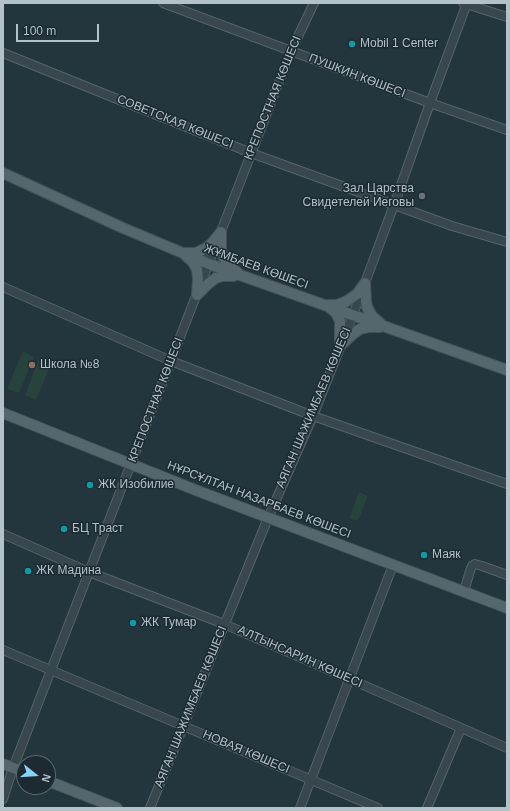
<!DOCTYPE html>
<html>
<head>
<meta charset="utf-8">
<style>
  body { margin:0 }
  #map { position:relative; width:510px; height:811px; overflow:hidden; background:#23363d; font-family:Helvetica,sans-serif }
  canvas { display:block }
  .frame { position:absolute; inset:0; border:4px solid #b3c1c8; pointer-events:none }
  .north { position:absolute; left:16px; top:755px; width:40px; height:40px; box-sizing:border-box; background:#1c2b32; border:1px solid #58676e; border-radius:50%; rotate:107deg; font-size:11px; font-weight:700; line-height:16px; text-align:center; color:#b3c1c8 }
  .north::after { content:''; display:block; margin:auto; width:14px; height:18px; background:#88d4f8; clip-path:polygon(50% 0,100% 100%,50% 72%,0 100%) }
  .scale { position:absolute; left:16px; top:24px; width:83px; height:18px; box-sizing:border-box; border:2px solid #b3c1c8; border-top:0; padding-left:5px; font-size:12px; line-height:14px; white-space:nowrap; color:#b3c1c8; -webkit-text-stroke:3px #1c2b32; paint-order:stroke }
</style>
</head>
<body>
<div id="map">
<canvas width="510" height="811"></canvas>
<div class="frame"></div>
<div class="north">N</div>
<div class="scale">100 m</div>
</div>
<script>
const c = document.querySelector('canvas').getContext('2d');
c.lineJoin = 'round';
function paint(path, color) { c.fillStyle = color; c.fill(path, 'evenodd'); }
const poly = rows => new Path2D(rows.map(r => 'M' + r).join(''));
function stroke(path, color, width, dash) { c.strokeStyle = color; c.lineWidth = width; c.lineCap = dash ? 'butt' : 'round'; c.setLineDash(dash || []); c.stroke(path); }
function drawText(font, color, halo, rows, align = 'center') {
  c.font = font + ' Helvetica,sans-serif'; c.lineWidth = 3; c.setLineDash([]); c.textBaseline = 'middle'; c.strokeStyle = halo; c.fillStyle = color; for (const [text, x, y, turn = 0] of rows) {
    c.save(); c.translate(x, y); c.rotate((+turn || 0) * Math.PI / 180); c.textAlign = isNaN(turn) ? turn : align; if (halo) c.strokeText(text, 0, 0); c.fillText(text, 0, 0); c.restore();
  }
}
paint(poly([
  [23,351,34,357,19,393,7,389],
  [39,359,51,364,36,400,25,395],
  [359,492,368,496,358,521,349,518]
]), '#28423c');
const minor = poly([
  [163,3,430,103,507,130],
  [463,3,507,17],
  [3,53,251,153,452,226,507,242],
  [3,287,171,361,313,416,507,484],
  [3,534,89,572,224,624,507,748],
  [464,591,471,568,472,566,475,564,482,566,507,575],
  [3,650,378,808],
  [3,799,13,768,291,51,314,3],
  [150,808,237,594,268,518,313,416,353,315,394,205,430,103,467,3],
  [300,808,393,565],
  [427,808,461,728]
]);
const major = poly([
  [3,173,123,228,209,264,507,370],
  [221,232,221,250,223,256,228,265,237,272],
  [186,253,196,253,206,248,212,243,221,232],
  [186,256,193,262,197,270,198,278,197,295],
  [365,283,366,301,367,307,372,316,380,323],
  [197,295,209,283,216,278,222,276,234,276],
  [328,305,337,305,347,301,357,294,365,283],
  [330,308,336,313,340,321,340,346],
  [340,346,353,334,360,329,369,327,380,327],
  [3,413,198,491,507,608],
  [3,764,24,772],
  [48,781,117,808]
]);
stroke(minor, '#55646b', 10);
stroke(major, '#435259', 12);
stroke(minor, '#37474d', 8);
stroke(major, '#55666d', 10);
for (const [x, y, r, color] of [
  [352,44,4,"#0f9aa8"],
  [422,196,4,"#6b7280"],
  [32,365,4,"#8d6e63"],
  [90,485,4,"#0f9aa8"],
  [64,529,4,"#0f9aa8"],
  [424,555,4,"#0f9aa8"],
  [28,571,4,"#0f9aa8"],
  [133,623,4,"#0f9aa8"]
]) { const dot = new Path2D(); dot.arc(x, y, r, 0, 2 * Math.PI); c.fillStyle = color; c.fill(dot); stroke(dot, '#1c2b32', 1.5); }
drawText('12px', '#b3c1c8', '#1c2b32', [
  ["Mobil 1 Center",360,44],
  ["Зал Царства",414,189,"right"],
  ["Свидетелей Иеговы",414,203,"right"],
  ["Школа №8",40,365],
  ["ЖК Изобилие",98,485],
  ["БЦ Траст",72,529],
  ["Маяк",432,555],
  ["ЖК Мадина",36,571],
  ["ЖК Тумар",141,623]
], 'left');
drawText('12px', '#b3c1c8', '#1c2b32', [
  ["ПУШКИН КӨШЕСІ",357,76,21],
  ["КРЕПОСТНАЯ КӨШЕСІ",273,98,-68],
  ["СОВЕТСКАЯ КӨШЕСІ",175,122,22],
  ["ЖҰМБАЕВ КӨШЕСІ",256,267,20],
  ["КРЕПОСТНАЯ КӨШЕСІ",156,400,-69],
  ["АЯГАН ШАЖИМБАЕВ КӨШЕСІ",314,408,-67],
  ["НҰРСҰЛТАН НАЗАРБАЕВ КӨШЕСІ",259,500,21],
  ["АЛТЫНСАРИН КӨШЕСІ",300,657,24],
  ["АЯГАН ШАЖИМБАЕВ КӨШЕСІ",191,707,-68],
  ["НОВАЯ КӨШЕСІ",246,752,23]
]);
</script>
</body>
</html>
